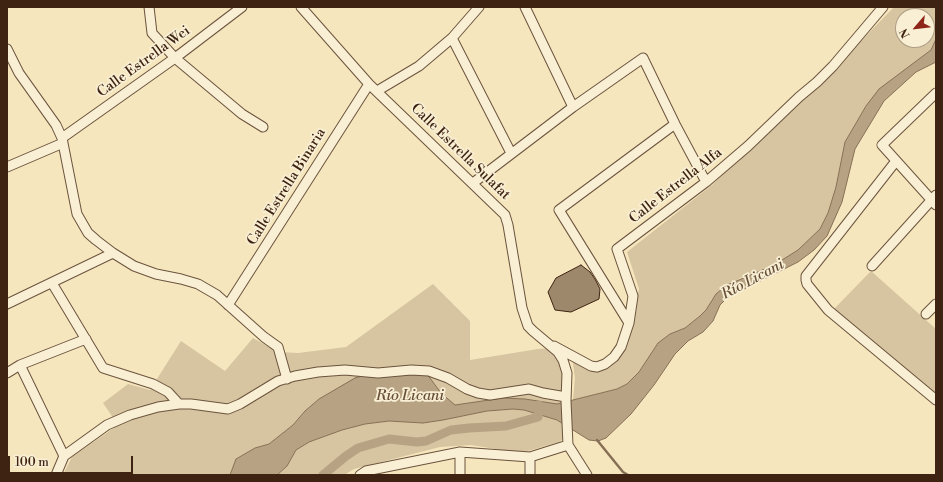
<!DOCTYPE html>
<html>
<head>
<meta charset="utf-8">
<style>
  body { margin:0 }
  #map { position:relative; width:943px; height:482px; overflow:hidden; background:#f5e6bd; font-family:"Libre Bodoni",serif }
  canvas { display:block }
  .frame { position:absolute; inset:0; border:8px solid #3e2212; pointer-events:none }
  .north { position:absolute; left:895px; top:8px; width:40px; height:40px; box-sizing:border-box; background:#f8efd4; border:1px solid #ae9d86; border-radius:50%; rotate:242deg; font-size:11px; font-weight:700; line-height:16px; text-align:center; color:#3e2212 }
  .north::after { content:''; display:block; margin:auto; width:14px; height:18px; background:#8f2418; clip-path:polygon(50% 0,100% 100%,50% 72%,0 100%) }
  .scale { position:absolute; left:8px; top:456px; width:125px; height:18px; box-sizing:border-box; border:2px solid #3e2212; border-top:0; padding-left:5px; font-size:12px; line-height:14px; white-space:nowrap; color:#3e2212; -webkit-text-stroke:3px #f8efd4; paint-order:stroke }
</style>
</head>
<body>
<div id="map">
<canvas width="943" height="482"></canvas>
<div class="frame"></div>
<div class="north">N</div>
<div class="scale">100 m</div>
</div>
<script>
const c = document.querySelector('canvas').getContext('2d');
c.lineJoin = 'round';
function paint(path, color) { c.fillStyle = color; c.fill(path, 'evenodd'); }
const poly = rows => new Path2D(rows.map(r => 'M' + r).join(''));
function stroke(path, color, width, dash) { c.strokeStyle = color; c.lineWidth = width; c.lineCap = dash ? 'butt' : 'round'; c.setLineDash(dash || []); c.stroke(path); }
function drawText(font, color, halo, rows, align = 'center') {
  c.font = font + ' "Libre Bodoni",serif'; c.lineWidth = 3.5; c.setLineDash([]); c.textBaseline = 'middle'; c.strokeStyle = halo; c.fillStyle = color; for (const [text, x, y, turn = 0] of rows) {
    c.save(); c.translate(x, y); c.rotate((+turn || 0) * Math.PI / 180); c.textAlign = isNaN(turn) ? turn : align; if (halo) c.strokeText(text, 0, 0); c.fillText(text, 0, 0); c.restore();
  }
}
paint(poly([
  [894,7,936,7,936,39,931,50,894,79,866,106,845,142,836,187,828,213,820,229,798,250,774,265,740,278,716,294,706,310,700,316,685,328,670,334,658,343,639,372,627,384,617,389,573,400,575,378,572,357,606,368,618,360,624,350,639,289,627,252,712,185,828,75],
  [903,16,927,16,927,40,903,40],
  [871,271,936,329,936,394,834,309],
  [433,284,470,321,470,360,538,349,553,348,560,356,562,371,562,403,557,404,525,399,503,398,455,405,441,393,427,375,334,391,319,399,305,411,293,425,269,444,255,448,236,459,230,475,63,475,72,457,118,425,103,403,128,384,150,390,181,341,225,371,253,338,278,352,298,353,346,347],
  [513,409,524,410,556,420,562,423,564,438,559,442,521,453,471,445,440,447,354,469,344,475,277,475,287,466,296,450,309,442,342,430,365,424,389,421,423,423,443,420,487,411]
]), '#d6c5a0');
const water = poly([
  [936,39,936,62,916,72,884,101,855,149,842,202,827,236,814,250,798,262,728,297,720,305,713,321,703,332,688,341,675,354,654,385,631,414,606,438,598,441,589,440,557,420,524,410,513,409,487,411,443,420,423,423,389,421,365,424,342,430,309,442,296,450,287,466,277,475,230,475,236,459,255,448,269,444,293,425,305,411,319,399,355,378,372,373,427,374,441,393,455,405,503,398,525,399,557,404,617,389,627,384,639,372,658,343,670,334,685,328,700,316,706,310,716,294,727,285,774,265,798,250,820,229,828,213,836,187,845,142,866,106,879,89,931,50,936,39]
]);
paint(water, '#b7a383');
stroke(water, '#876f56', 1);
stroke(poly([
  [597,440,623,472,628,475]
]), '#876f56', 2.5);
stroke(poly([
  [323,475,346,456,358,448,389,439,417,442,426,441,451,430,469,428,506,426,538,417,539,405]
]), '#b7a383', 9);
const building = poly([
  [581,265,590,272,595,279,600,289,599,299,571,312,555,310,548,292,556,278,581,265]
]);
paint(building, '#9d886b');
stroke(building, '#3e2212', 1);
const minor = poly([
  [149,7,152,33,175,58,242,114,263,127],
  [301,7,369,84,505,215,508,225,522,308,528,326,533,331,558,352,563,360,567,373,566,401,568,445,587,475],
  [525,7,573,107],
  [452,38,511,153],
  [7,49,19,73,56,125,62,138,77,214,88,233,96,240,113,253,134,266,156,274,181,279,198,284,217,295,264,337,278,347,287,379],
  [377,91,419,66,452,38,479,7],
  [936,93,882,145,936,205],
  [62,138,175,58,242,7],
  [896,161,806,276,806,280,807,284,828,310,936,400],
  [7,167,63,143],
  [473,183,573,107,643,58,675,124,706,182],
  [872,266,936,195],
  [52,283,103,368,153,384,168,392,179,404],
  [7,304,113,253],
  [228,305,369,84],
  [926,314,936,304],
  [629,323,559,210,675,124],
  [554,346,591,366,597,367,605,364,614,357,621,347,629,323,633,296,617,249,706,182,748,146,799,97,817,82,833,66,883,7],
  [20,365,64,456],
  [7,373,20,365,86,339],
  [460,452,460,475],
  [530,457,530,475],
  [56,475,64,456,107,425,130,415,158,407,179,404,191,404,228,409,240,404,278,381,295,376,318,372,345,370,378,373,411,370,429,371,448,378,467,389,478,393,490,395,529,389,543,393,566,397],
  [360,475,366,471,460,452,530,457,568,445]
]);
stroke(minor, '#6c533d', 11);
stroke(minor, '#f8efd4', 9);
drawText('14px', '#3e2212', '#f8efd4', [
  ["Calle Estrella Wei",144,62,-36],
  ["Calle Estrella Sulafat",460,152,44],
  ["Calle Estrella Alfa",676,186,-38],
  ["Calle Estrella Binaria",287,187,-58]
]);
drawText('italic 15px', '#684f3a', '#f8efd4', [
  ["Río Licani",753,280,-28],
  ["Río Licani",410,396]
]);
</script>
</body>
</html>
